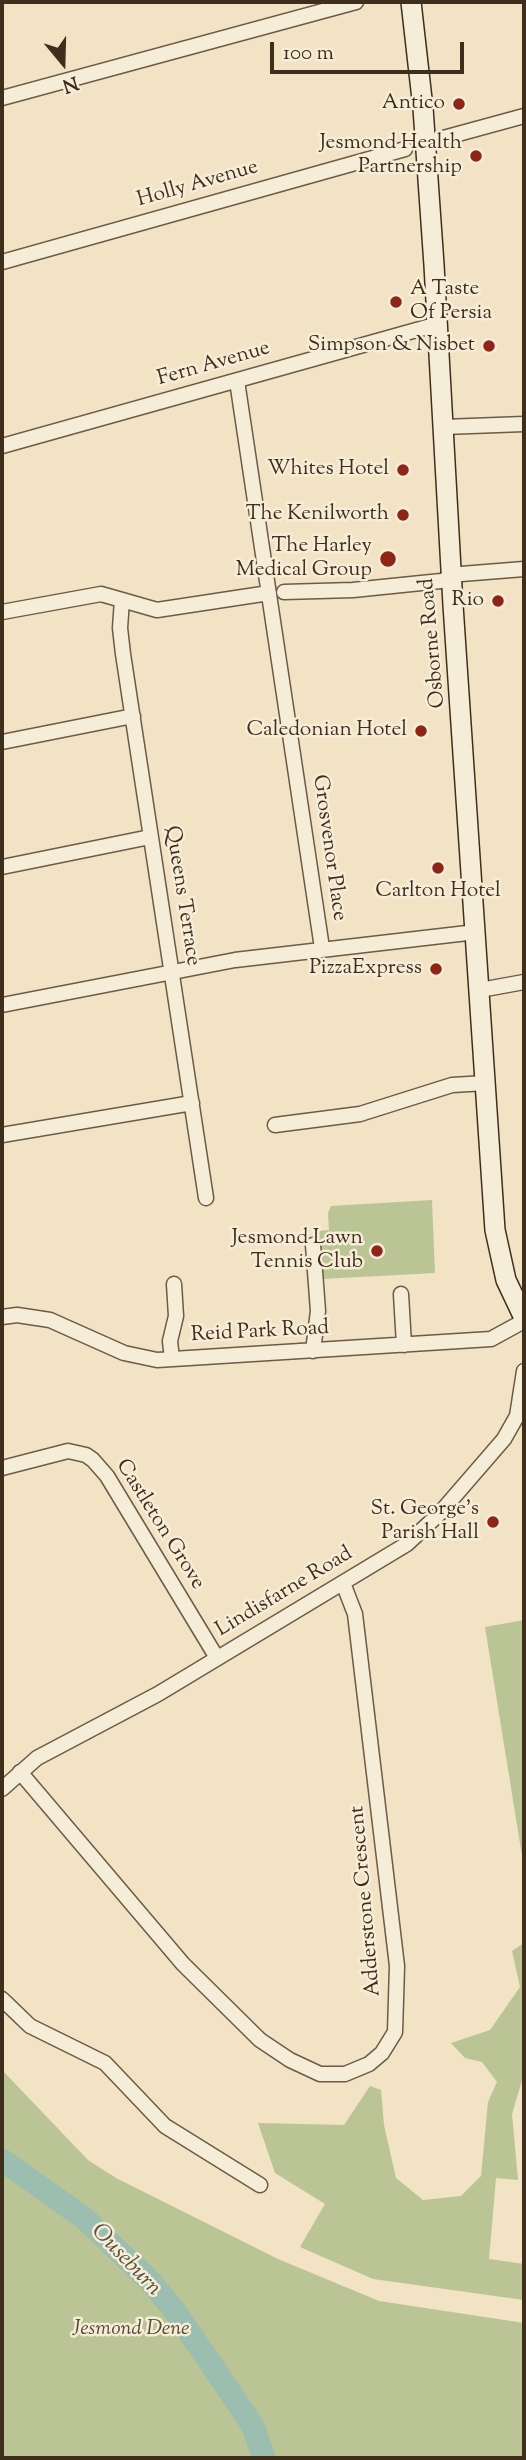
<!DOCTYPE html>
<html>
<head>
<meta charset="utf-8">
<style>
  body { margin:0 }
  #map { position:relative; width:526px; height:2460px; overflow:hidden; background:#f1e3c3; font-family:"Sorts Mill Goudy",serif }
  canvas { display:block }
  .frame { position:absolute; inset:0; border:4px solid #402e1c; pointer-events:none }
  .north { position:absolute; left:28px; top:28px; width:70px; height:70px; -webkit-text-stroke:5px #f6edd8; paint-order:stroke; rotate:161deg; font-size:19px; font-weight:700; line-height:28px; text-align:center; color:#402e1c }
  .north::after { content:''; display:block; margin:auto; width:24px; height:32px; background:#402e1c; clip-path:polygon(50% 0,100% 100%,50% 72%,0 100%) }
  .scale { position:absolute; left:270px; top:42px; width:194px; height:32px; box-sizing:border-box; border:4px solid #402e1c; border-top:0; padding-left:9px; font-size:21px; line-height:24px; white-space:nowrap; color:#402e1c; -webkit-text-stroke:5px #f6edd8; paint-order:stroke }
</style>
</head>
<body>
<div id="map">
<canvas width="526" height="2460"></canvas>
<div class="frame"></div>
<div class="north">N</div>
<div class="scale">100 m</div>
</div>
<script>
const c = document.querySelector('canvas').getContext('2d');
c.lineJoin = 'round';
function paint(path, color) { c.fillStyle = color; c.fill(path, 'evenodd'); }
const poly = rows => new Path2D(rows.map(r => 'M' + r).join(''));
function stroke(path, color, width, dash) { c.strokeStyle = color; c.lineWidth = width; c.lineCap = dash ? 'butt' : 'round'; c.setLineDash(dash || []); c.stroke(path); }
function drawText(font, color, halo, rows, align = 'center') {
  c.font = font + ' "Sorts Mill Goudy",serif'; c.lineWidth = 5; c.setLineDash([]); c.textBaseline = 'middle'; c.strokeStyle = halo; c.fillStyle = color; for (const [text, x, y, turn = 0] of rows) {
    c.save(); c.translate(x, y); c.rotate((+turn || 0) * Math.PI / 180); c.textAlign = isNaN(turn) ? turn : align; if (halo) c.strokeText(text, 0, 0); c.fillText(text, 0, 0); c.restore();
  }
}
paint(poly([
  [432,1200,435,1273,322,1279,319,1231,329,1230,328,1213,331,1206],
  [524,1620,524,1868,485,1627],
  [524,1943,524,2074,512,2114,518,2180,496,2178,489,2259,524,2264,524,2300,373,2279,300,2247,325,2204,275,2173,258,2123,344,2125,370,2086,381,2090,384,2125,396,2178,423,2200,461,2196,481,2176,488,2102,497,2082,482,2062,465,2058,451,2043,490,2030,520,1987,512,1951],
  [2,2070,88,2160,116,2178,278,2259,379,2301,524,2323,524,2458,2,2458]
]), '#bac494');
stroke(poly([
  [2,2160,84,2218,150,2281,175,2311,253,2426,264,2458]
]), '#9bbeb0', 23);
const minor = poly([
  [2,98,356,2],
  [425,143,524,116],
  [2,262,405,149],
  [237,381,322,948],
  [444,427,524,424],
  [2,446,438,324],
  [284,592,353,590,441,581,461,574,524,569],
  [122,600,120,628,123,654,206,1198],
  [2,612,101,594,157,610,269,593],
  [2,742,133,716],
  [2,867,150,837],
  [480,990,524,982],
  [2,1005,235,960,476,932],
  [275,1125,360,1114,452,1085,486,1083],
  [2,1135,192,1103],
  [313,1245,318,1311,313,1351],
  [401,1294,404,1345],
  [2,1317,17,1315,50,1320,124,1353,157,1360,491,1339,524,1321],
  [172,1359,170,1341,176,1316,174,1284],
  [2,1468,68,1451,86,1455,93,1460,107,1476,217,1658],
  [20,1772,183,1964,260,2040,290,2060,320,2074,345,2074,369,2064,382,2053,395,2032,397,1966,355,1614,343,1583],
  [2,1789,37,1758,158,1694,407,1544,440,1513,504,1439,517,1416,524,1371],
  [2,1999,30,2026,105,2063,165,2126,260,2185]
]);
const secondary = poly([
  [411,2,423,108,434,265,453,605,495,1230,506,1280,524,1318]
]);
stroke(minor, '#6c5b46', 17);
stroke(secondary, '#402e1c', 22);
stroke(minor, '#f6edd8', 14);
stroke(secondary, '#f6edd8', 19);
for (const [x, y, r, color] of [
  [459,104,7,"#8f2418"],
  [476,156,7,"#8f2418"],
  [396,302,7,"#8f2418"],
  [489,346,7,"#8f2418"],
  [403,470,7,"#8f2418"],
  [403,515,7,"#8f2418"],
  [388,559,9,"#8f2418"],
  [498,601,7,"#8f2418"],
  [421,731,7,"#8f2418"],
  [438,868,7,"#8f2418"],
  [436,969,7,"#8f2418"],
  [377,1251,7,"#8f2418"],
  [493,1522,7,"#8f2418"]
]) { const dot = new Path2D(); dot.arc(x, y, r, 0, 2 * Math.PI); c.fillStyle = color; c.fill(dot); stroke(dot, '#f6edd8', 2.5); }
drawText('21px', '#402e1c', '#f6edd8', [
  ["Antico",445,104],
  ["Jesmond Health",462,144],
  ["Partnership",462,168],
  ["A Taste",410,290,"left"],
  ["Of Persia",410,314,"left"],
  ["Simpson & Nisbet",475,346],
  ["Whites Hotel",389,470],
  ["The Kenilworth",389,515],
  ["The Harley",372,547],
  ["Medical Group",372,571],
  ["Rio",484,601],
  ["Caledonian Hotel",407,731],
  ["Carlton Hotel",438,892,"center"],
  ["PizzaExpress",422,969],
  ["Jesmond Lawn",363,1239],
  ["Tennis Club",363,1263],
  ["St. George's",479,1510],
  ["Parish Hall",479,1534]
], 'right');
drawText('21px', '#402e1c', '#f6edd8', [
  ["Holly Avenue",198,185,-16],
  ["Fern Avenue",214,365,-16],
  ["Osborne Road",434,643,-95],
  ["Grosvenor Place",328,848,82],
  ["Queens Terrace",181,896,81],
  ["Reid Park Road",260,1333,-3],
  ["Castleton Grove",159,1525,58],
  ["Lindisfarne Road",285,1593,-31],
  ["Adderstone Crescent",367,1901,-95]
]);
drawText('italic 21px', '#584c34', '#f6edd8', [
  ["Jesmond Dene",131,2330]
]);
drawText('italic 23px', '#575241', '#f6edd8', [
  ["Ouseburn",125,2261,46]
]);
</script>
</body>
</html>
